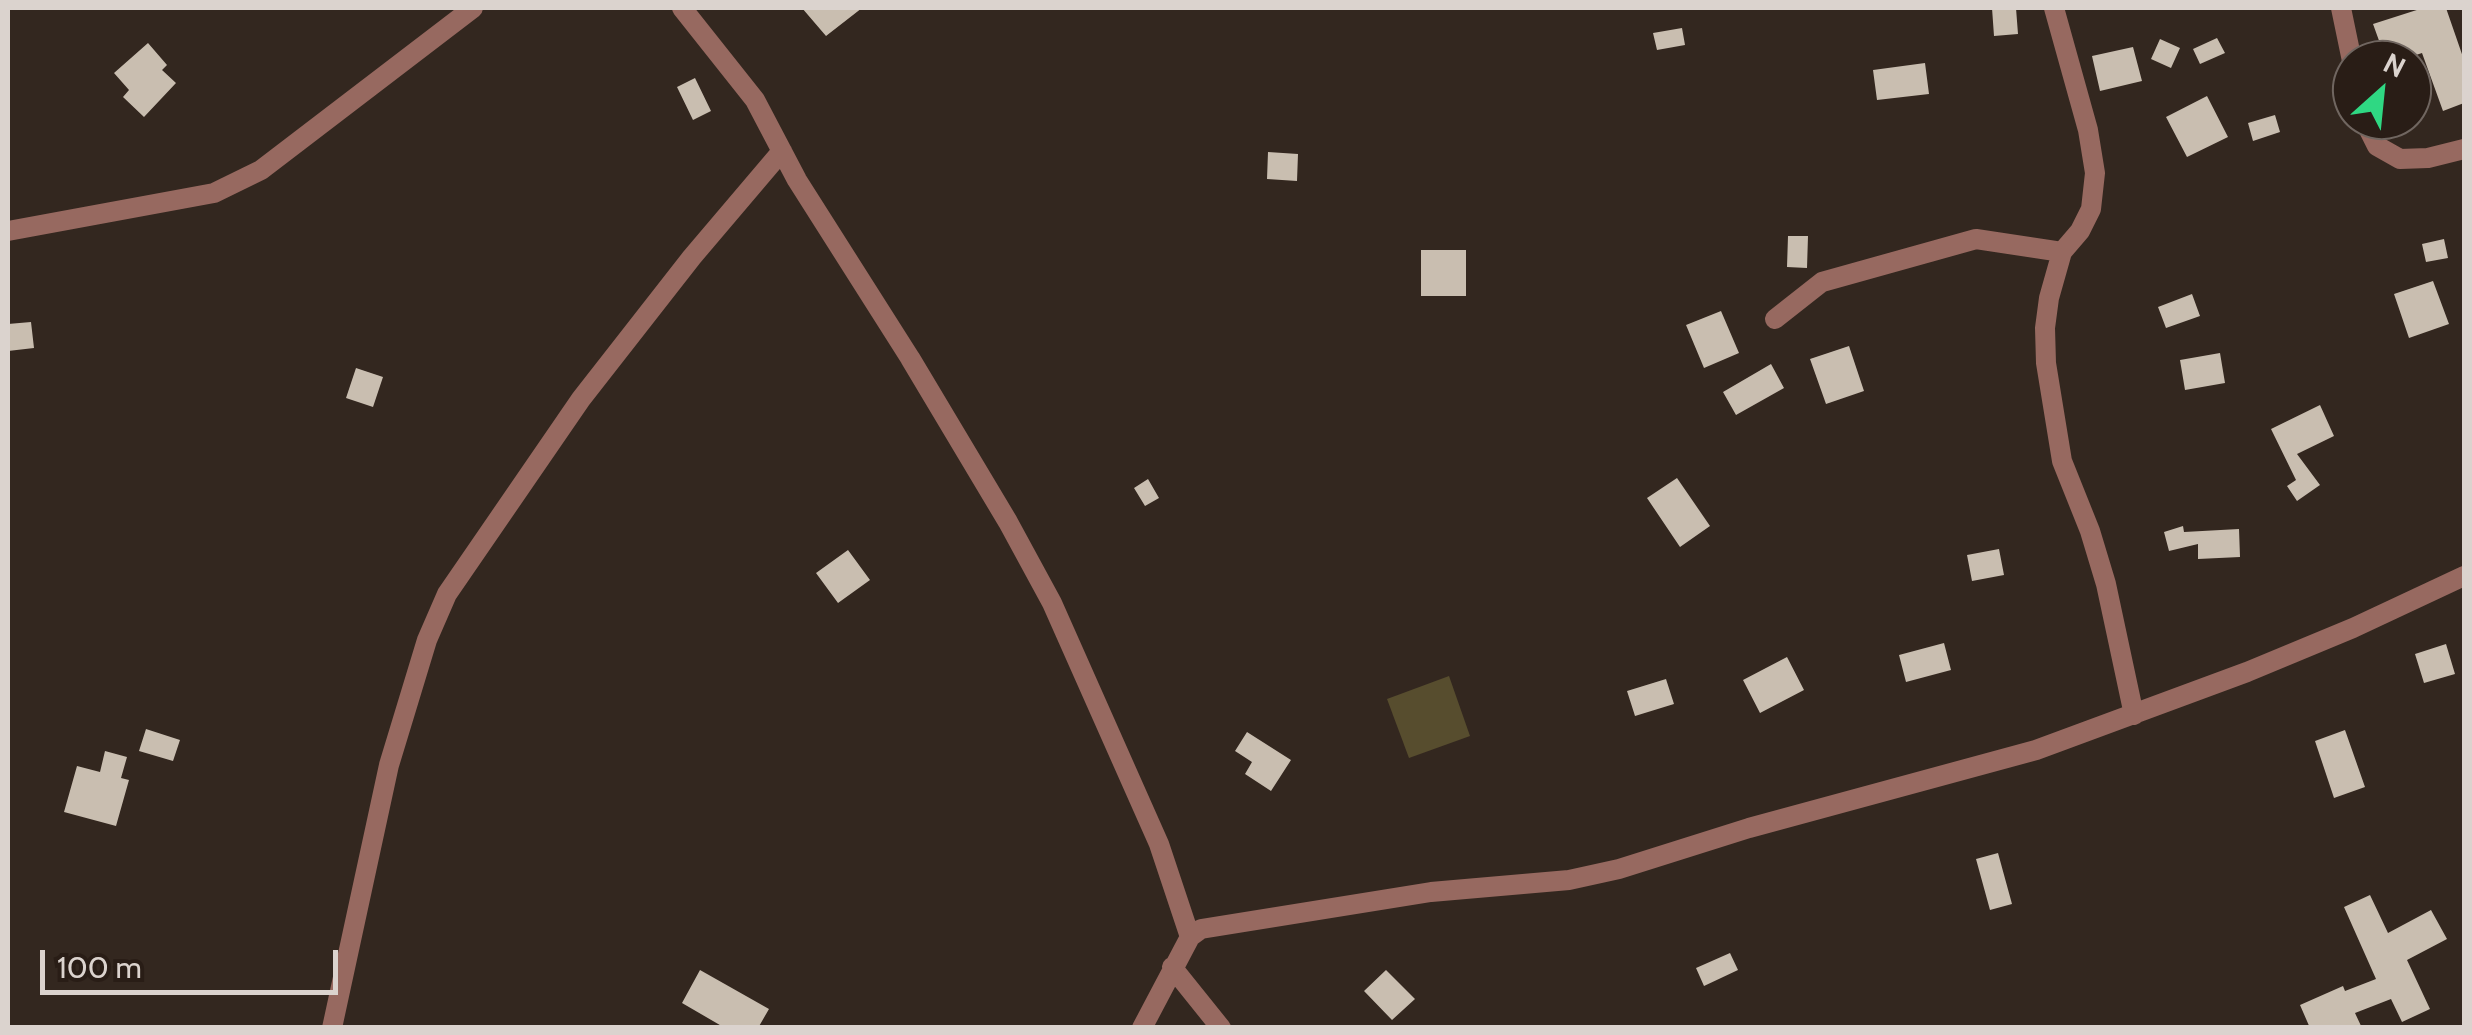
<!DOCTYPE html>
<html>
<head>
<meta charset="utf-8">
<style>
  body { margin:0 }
  #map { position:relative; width:2472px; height:1035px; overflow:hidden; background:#33271f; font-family:Cabin,sans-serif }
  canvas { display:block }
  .frame { position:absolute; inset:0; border:10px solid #dbd3ce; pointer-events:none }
  .north { position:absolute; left:2332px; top:40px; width:100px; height:100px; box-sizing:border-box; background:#291d16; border:2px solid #706660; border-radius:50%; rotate:27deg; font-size:28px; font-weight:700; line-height:40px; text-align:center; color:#dbd3ce }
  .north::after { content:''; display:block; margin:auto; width:35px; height:45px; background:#2fd883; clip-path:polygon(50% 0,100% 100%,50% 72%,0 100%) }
  .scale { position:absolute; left:40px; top:950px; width:298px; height:45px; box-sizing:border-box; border:5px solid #dbd3ce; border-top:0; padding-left:12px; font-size:30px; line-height:35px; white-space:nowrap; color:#dbd3ce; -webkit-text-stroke:8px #291d16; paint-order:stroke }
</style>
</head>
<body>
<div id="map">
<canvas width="2472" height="1035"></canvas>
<div class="frame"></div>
<div class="north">N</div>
<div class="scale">100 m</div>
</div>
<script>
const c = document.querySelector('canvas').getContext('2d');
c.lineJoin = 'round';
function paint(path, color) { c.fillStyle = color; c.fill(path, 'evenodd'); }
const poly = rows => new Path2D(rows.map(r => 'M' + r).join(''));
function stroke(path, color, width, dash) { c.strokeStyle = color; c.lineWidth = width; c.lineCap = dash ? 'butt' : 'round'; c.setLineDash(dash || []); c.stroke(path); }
paint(poly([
  [1449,676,1470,736,1409,758,1387,699]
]), '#574d2e');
paint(poly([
  [802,8,862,8,826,36],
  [1992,8,2016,8,2018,34,1994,36],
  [2423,8,2446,8,2464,60,2464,103,2443,111,2422,53,2401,60,2386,60,2373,24],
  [1682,28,1685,45,1657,50,1653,33],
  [2217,38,2225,53,2200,64,2193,49],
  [2160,39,2180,48,2171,68,2151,59],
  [148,43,167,65,162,70,176,83,144,117,123,97,129,90,114,73],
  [2133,47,2142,81,2100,91,2092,56],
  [1925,63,1929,94,1877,100,1873,70],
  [695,78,711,111,693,120,677,87],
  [2207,96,2228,137,2187,157,2166,117],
  [2275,115,2280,132,2253,141,2248,123],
  [1268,152,1298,154,1297,181,1267,179],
  [1788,236,1808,236,1807,268,1787,267],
  [2444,239,2448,258,2426,262,2422,244],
  [1421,250,1466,250,1466,296,1421,296],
  [2433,281,2449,324,2409,338,2394,294],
  [2192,294,2200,316,2166,328,2158,307],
  [1721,311,1739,353,1704,368,1686,325],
  [31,322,34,348,8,351,8,324],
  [1849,346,1864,391,1826,404,1810,359],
  [2220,353,2225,383,2185,390,2180,360],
  [1771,364,1784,388,1736,415,1723,392],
  [356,368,383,377,373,407,346,398],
  [2320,405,2334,436,2297,454,2320,485,2297,501,2287,486,2296,480,2271,429],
  [1677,478,1710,526,1680,547,1647,498],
  [1148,479,1159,498,1145,506,1134,488],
  [2183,526,2184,532,2239,529,2240,557,2198,559,2198,544,2169,551,2164,532],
  [1999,549,2004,575,1972,581,1967,555],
  [848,550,870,580,838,603,816,573],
  [1944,643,1951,670,1906,682,1899,655],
  [2446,644,2455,674,2424,683,2415,654],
  [1787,657,1804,690,1760,713,1743,680],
  [1666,679,1674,704,1635,716,1627,691],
  [146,729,180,740,173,761,139,751],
  [2345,730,2365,787,2334,798,2315,741],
  [1247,732,1291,760,1271,791,1245,774,1252,762,1235,751],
  [105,751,127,757,121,778,129,780,116,826,64,812,77,766,100,772],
  [1998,853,2012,904,1990,910,1976,859],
  [2370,895,2388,933,2431,910,2447,939,2407,960,2430,1009,2402,1022,2391,999,2355,1013,2362,1028,2310,1028,2300,1005,2343,986,2345,991,2376,979,2344,907],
  [1730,953,1738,970,1704,986,1696,968],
  [700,970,769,1009,758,1028,725,1028,682,1003],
  [1386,970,1415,999,1392,1020,1364,991]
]), '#c9beb0');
stroke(poly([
  [682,8,755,100,797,180,910,358,1008,522,1052,603,1159,844,1190,937],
  [2054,8,2088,130,2095,173,2091,209,2080,231,2062,252,2049,298,2045,328,2046,363,2062,461,2090,531,2106,584,2134,715],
  [2341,8,2352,61],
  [2364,120,2377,146,2400,159,2428,158,2464,149],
  [8,231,214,193,261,170,473,8],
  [1775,319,1822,282,1976,239,2062,252],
  [1172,967,1221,1028],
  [332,1028,389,765,427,640,447,594,581,399,692,257,782,151],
  [1142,1028,1190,937,1201,929,1431,892,1569,880,1619,869,1749,828,2036,750,2247,672,2353,628,2464,576]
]), '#976960', 20);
</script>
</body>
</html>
